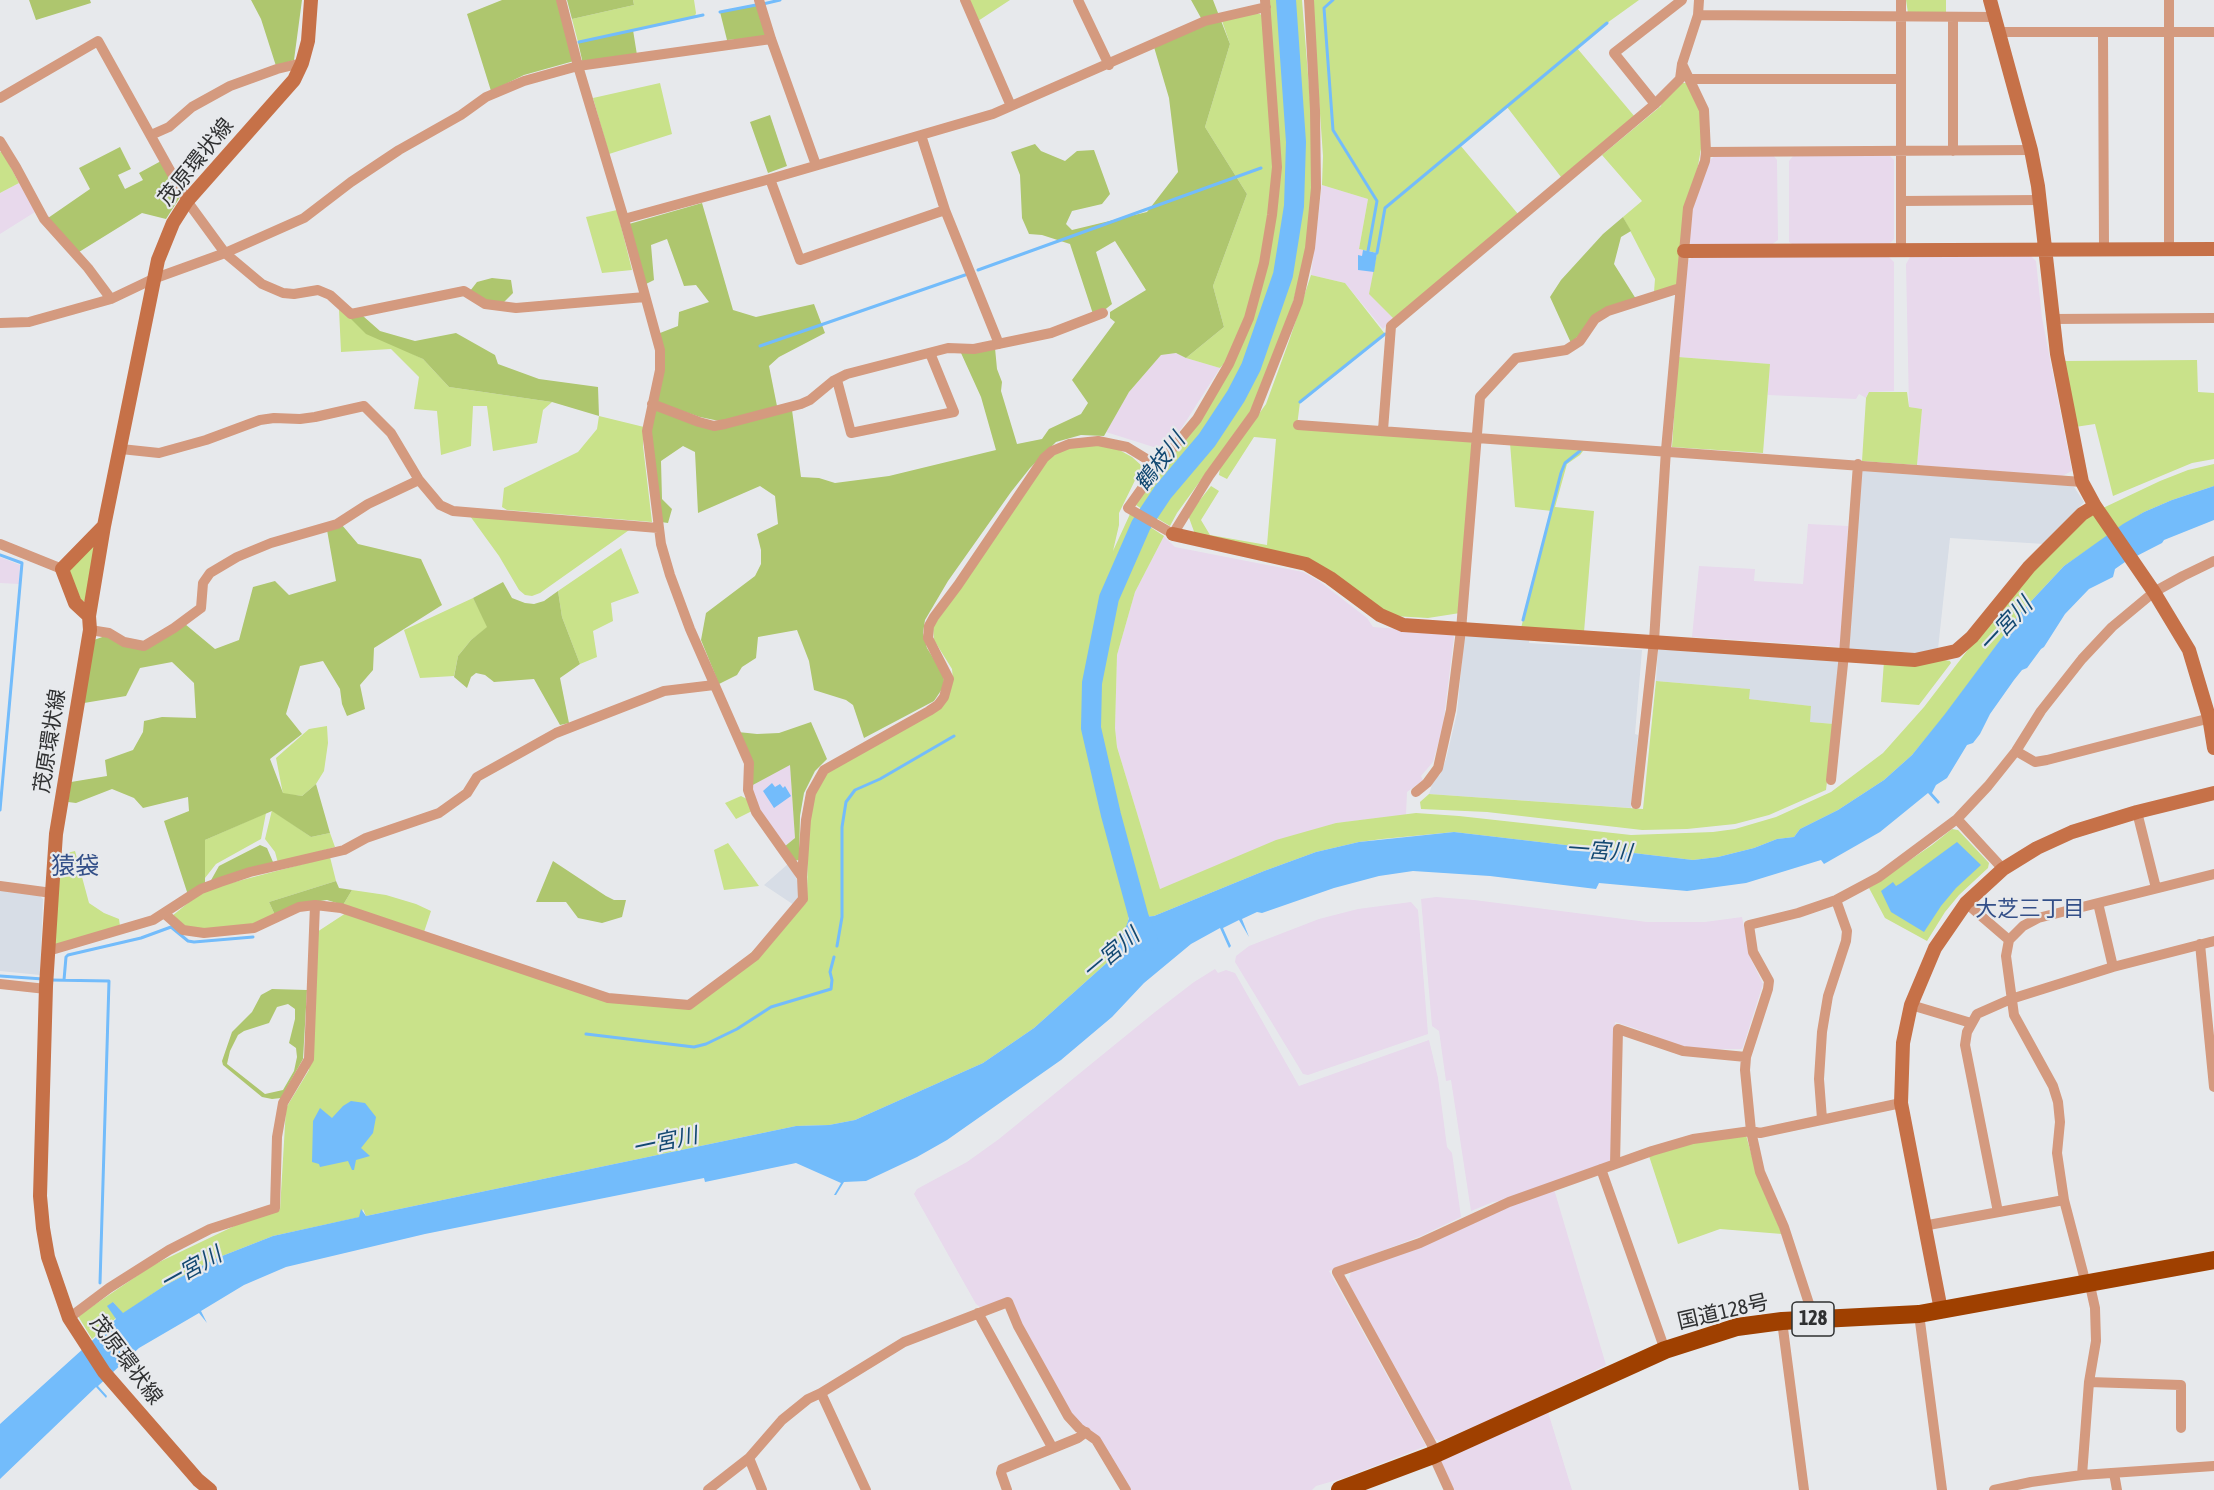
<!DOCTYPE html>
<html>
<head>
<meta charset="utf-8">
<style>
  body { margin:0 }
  canvas { display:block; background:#e7e9ec }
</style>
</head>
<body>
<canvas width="2214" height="1490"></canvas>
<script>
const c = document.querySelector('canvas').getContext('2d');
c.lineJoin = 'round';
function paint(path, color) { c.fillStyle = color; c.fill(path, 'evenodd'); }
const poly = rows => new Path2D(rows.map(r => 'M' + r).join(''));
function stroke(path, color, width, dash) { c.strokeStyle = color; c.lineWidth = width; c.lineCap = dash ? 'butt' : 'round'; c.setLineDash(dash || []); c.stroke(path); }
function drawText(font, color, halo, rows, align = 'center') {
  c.font = font + ' "Asap Condensed","Noto Sans JP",sans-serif'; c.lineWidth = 4.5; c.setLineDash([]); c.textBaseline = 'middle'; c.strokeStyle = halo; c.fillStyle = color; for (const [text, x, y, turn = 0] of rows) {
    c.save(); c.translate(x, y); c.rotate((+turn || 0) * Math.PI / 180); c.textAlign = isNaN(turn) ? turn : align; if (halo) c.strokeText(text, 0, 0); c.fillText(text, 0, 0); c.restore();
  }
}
paint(poly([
  [1862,468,2058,483,2074,487,2084,502,2044,544,1950,538,1938,649,1917,653,1849,649],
  [1469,633,1529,638,1529,643,1642,650,1635,734,1638,735,1631,808,1429,794,1434,779,1440,775,1446,759,1457,713,1464,638],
  [1658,648,1840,658,1834,724,1810,722,1810,706,1749,699,1749,689,1656,681],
  [788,864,799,883,798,900,794,905,764,885],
  [0,890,38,894,43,899,40,975,0,971]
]), '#d7dde6');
paint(poly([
  [1716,155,1773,155,1777,160,1778,240,1771,245,1692,245,1687,241,1691,210,1709,161],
  [1794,155,1889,155,1894,160,1894,239,1888,245,1795,246,1789,242,1789,161],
  [19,183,35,212,0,234,0,193],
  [1322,185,1368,199,1359,249,1377,253,1374,272,1394,319,1383,329,1345,283,1311,275],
  [2031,256,2036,261,2042,318,2072,471,2062,476,1917,465,1922,409,1909,407,1906,264,1910,257],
  [1693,257,1889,257,1894,262,1894,391,1869,392,1866,398,1859,394,1856,399,1768,395,1769,364,1678,357,1686,262],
  [1176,353,1186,358,1220,368,1181,429,1163,450,1106,432,1129,392,1161,355],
  [1808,524,1848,526,1841,647,1692,637,1699,566,1755,569,1754,581,1803,584],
  [1164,536,1175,547,1303,572,1319,581,1367,618,1373,627,1451,633,1454,637,1443,726,1433,762,1421,776,1423,780,1407,792,1406,815,1336,823,1160,889,1117,747,1115,728,1117,655,1135,592],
  [0,557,20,565,19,584,0,583],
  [790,764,795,838,784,847,758,809,751,786],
  [1436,897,1474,900,1647,922,1705,922,1742,917,1750,957,1763,984,1743,1047,1742,1049,1688,1049,1637,1029,1615,1022,1613,1154,1609,1163,1507,1200,1493,1202,1471,1211,1451,1080,1446,1081,1439,1031,1432,1026,1421,899],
  [1411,902,1418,910,1428,1034,1308,1075,1303,1074,1235,962,1236,956,1249,946,1319,919,1358,909],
  [1215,969,1218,973,1226,970,1235,973,1299,1086,1429,1040,1438,1078,1447,1147,1452,1153,1461,1217,1421,1236,1329,1271,1426,1446,1344,1478,1316,1486,1312,1490,1124,1490,1090,1431,1073,1418,1018,1320,1012,1298,980,1307,976,1304,914,1194,917,1189,967,1162,999,1139,1155,1012,1194,982],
  [1554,1189,1606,1365,1513,1410,1440,1441,1433,1438,1348,1284,1351,1272,1489,1214],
  [1548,1412,1572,1490,1453,1490,1441,1465,1441,1459]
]), '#e8d9ec');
paint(poly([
  [633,0,694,0,696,13,695,16,680,21,578,42,572,19,634,5],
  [970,0,1010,0,978,21],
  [1268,0,1282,0,1293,145,1292,195,1281,275,1269,312,1245,371,1227,404,1206,437,1160,489,1146,512,1136,505,1157,471,1199,422,1249,324,1278,181],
  [1289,0,1302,0,1311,112,1314,167,1306,252,1288,321,1250,412,1177,513,1170,526,1150,514,1210,442,1238,400,1251,373,1276,311,1285,280,1298,207,1299,140],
  [1312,0,1639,0,1607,23,1577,48,1635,117,1561,177,1507,107,1460,145,1518,214,1394,319,1369,294,1377,253,1359,249,1368,199,1322,185,1323,156],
  [1906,0,1946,0,1946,14,1908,13],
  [1251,13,1260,14,1265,18,1274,170,1262,262,1245,320,1228,359,1220,368,1186,358,1224,327,1213,286,1247,194,1205,127,1230,44,1222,21],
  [660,83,672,134,609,154,593,98],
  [1680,83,1688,83,1701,111,1702,143,1677,286,1654,292,1655,279,1623,217,1642,201,1602,155,1661,106,1662,101],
  [2,151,19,183,0,193,0,152],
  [617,210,632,270,602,273,586,217],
  [1311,275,1345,283,1385,334,1300,402,1297,426,1472,440,1460,613,1428,618,1393,616,1369,605,1329,572,1196,537,1188,515,1211,486,1219,491,1201,520,1210,535,1267,545,1276,439,1254,437,1227,479,1219,475,1220,468,1266,404,1289,341],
  [339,309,403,349,423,359,449,387,552,402,543,410,537,443,493,451,487,406,473,406,471,446,441,455,437,411,414,409,419,377,391,349,341,352],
  [1678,357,1770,364,1763,453,1672,447],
  [2197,360,2198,392,2214,393,2214,459,2192,463,2113,496,2095,424,2075,427,2064,361],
  [1869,392,1907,392,1909,407,1922,409,1917,465,1862,461,1866,398],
  [599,416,644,427,643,446,652,522,507,510,502,507,504,488,578,452,597,429],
  [1510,443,1586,447,1580,455,1567,464,1555,507,1594,511,1584,632,1521,628,1552,511,1515,507],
  [1070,446,1112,446,1132,457,1142,466,1119,513,1119,525,1113,551,1130,514,1140,521,1116,570,1105,601,1088,691,1088,725,1091,747,1130,901,1130,911,1126,930,1110,960,1034,1028,983,1063,855,1120,829,1125,796,1126,366,1216,363,1209,360,1217,273,1236,217,1258,164,1286,123,1314,113,1302,116,1318,92,1339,78,1316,153,1265,251,1218,280,1210,286,1108,309,1070,317,932,346,913,605,1001,689,1009,807,902,808,828,813,794,826,770,940,706,953,680,952,669,934,640,933,627,1046,460],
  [2214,464,2214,486,2172,500,2144,512,2118,528,2103,508,2160,481,2188,470],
  [2094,513,2109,535,2064,566,2021,612,1946,714,1912,755,1884,780,1838,810,1800,829,1794,837,1777,839,1754,848,1718,857,1693,860,1454,832,1382,839,1359,842,1316,852,1264,871,1154,916,1143,916,1138,906,1132,875,1094,728,1094,699,1096,671,1102,634,1111,601,1128,558,1144,523,1164,536,1135,592,1117,655,1115,728,1117,747,1160,889,1276,840,1336,823,1416,813,1459,816,1631,835,1713,832,1735,829,1776,817,1831,792,1883,753,1924,707,2006,600,2083,519],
  [470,516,632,528,540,593,532,596,525,595,519,590,499,556],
  [97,539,85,601,82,602,68,569],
  [621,548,639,593,611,603,613,621,593,631,597,657,580,664,562,617,558,591],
  [473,598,488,627,471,640,458,656,454,676,420,678,404,630],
  [1939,659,1950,661,1951,663,1919,705,1881,702,1884,661],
  [1656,681,1750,689,1749,699,1811,706,1810,722,1834,724,1826,790,1769,815,1735,824,1687,829,1642,830,1487,812,1421,809,1420,802,1429,794,1643,809],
  [327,726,328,743,324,771,316,784,302,796,283,794,276,758,309,729],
  [741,796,747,799,752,811,736,819,725,803],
  [272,810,311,837,330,833,335,847,278,863,275,852,265,839],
  [266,813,261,839,216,864,205,878,205,840],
  [1952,829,1958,830,1989,863,1988,868,1959,895,1945,912,1927,941,1885,918,1869,888,1932,845],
  [728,843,759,886,724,890,714,850],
  [75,851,89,903,104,913,119,919,120,926,54,945,59,855],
  [330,857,336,881,269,902,275,915,251,925,198,930,185,928,172,916,204,890],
  [352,890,386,895,416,904,431,911,424,932,343,905],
  [1746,1135,1758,1178,1782,1234,1720,1229,1678,1244,1649,1156,1694,1141]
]), '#c9e28a');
paint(poly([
  [29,0,90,0,91,3,36,20],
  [251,0,302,0,294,60,276,66,261,19],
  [502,0,557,0,574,61,524,75,491,91,467,14],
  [567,0,633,0,634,5,572,19],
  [1191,0,1213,0,1230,44,1205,127,1247,194,1213,286,1224,327,1186,358,1176,353,1161,355,1129,392,1104,436,1081,435,1056,442,1030,468,1011,492,948,581,925,620,923,633,927,648,942,672,944,680,942,689,934,701,864,738,853,705,846,700,814,690,809,661,797,630,758,637,756,658,742,667,737,675,719,684,701,640,706,613,755,576,761,564,761,550,757,534,778,524,775,496,760,486,698,513,695,452,683,446,661,461,662,499,672,509,668,523,661,522,651,428,655,409,713,428,792,410,801,477,819,478,835,483,889,476,996,450,981,397,961,353,995,348,997,369,1002,382,1001,391,1017,444,1042,439,1049,429,1081,414,1088,403,1072,380,1115,322,1110,318,1110,312,1146,290,1115,241,1096,252,1112,304,1102,312,1093,314,1070,244,1042,235,1029,234,1022,218,1020,175,1011,152,1035,144,1041,151,1065,161,1077,151,1094,150,1110,194,1102,204,1072,211,1066,224,1072,230,1147,212,1178,172,1169,98,1154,47,1201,18],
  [756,5,766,37,727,40,720,12],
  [633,30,637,55,583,64,578,42],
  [770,115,787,166,768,173,750,122],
  [120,147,131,169,118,175,125,189,143,180,139,173,161,161,180,197,166,219,142,213,79,252,48,218,90,189,79,168],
  [702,203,733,310,756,317,814,304,825,333,779,357,769,366,777,406,724,422,700,417,656,402,660,333,678,326,679,312,709,302,696,285,684,286,667,239,651,245,654,280,646,284,629,224],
  [1623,217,1631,231,1621,237,1614,264,1636,299,1603,312,1571,343,1550,297,1561,280,1603,234],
  [492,278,511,280,513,293,501,305,489,302,470,291,477,282],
  [363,316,380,331,415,341,456,333,495,355,498,364,539,379,598,387,599,416,552,402,449,387,423,359,366,334,350,318],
  [342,525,358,544,421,559,442,605,374,648,373,670,360,685,365,709,347,716,342,704,340,689,323,661,300,666,286,714,302,734,270,759,283,793,302,796,316,784,330,833,311,837,272,811,205,840,205,885,188,895,164,821,189,811,188,797,143,808,134,798,112,789,76,803,68,802,71,782,107,776,105,760,133,750,143,732,144,721,162,717,196,718,194,683,172,662,140,668,126,696,84,703,94,640,105,636,140,650,185,624,215,649,239,640,253,587,275,581,289,595,336,581,327,530],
  [503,582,512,598,525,603,534,604,544,601,558,591,562,617,580,664,560,678,569,723,560,725,534,679,494,682,485,675,476,673,471,677,467,688,454,677,458,656,471,640,487,627,473,598],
  [811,722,827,759,815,771,804,793,800,816,799,860,793,861,784,847,795,838,790,765,751,786,738,732,757,734,779,733],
  [260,845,267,848,273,862,210,882,219,866],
  [553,861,606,896,614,900,626,900,622,917,602,923,578,918,566,902,536,902],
  [336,881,339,888,352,890,343,905,327,900,299,904,275,915,269,902],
  [272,989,307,990,303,1059,281,1098,272,1099,262,1097,223,1065,222,1061,232,1032,252,1012,261,995],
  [288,1004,295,1009,295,1019,289,1043,296,1048,297,1057,294,1071,283,1090,265,1094,227,1064,230,1051,238,1035,244,1031,269,1023,277,1007]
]), '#aec66e');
paint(poly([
  [1363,250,1377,253,1374,272,1358,270,1358,255,1362,256],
  [2214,486,2214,520,2164,540,2162,543,2125,562,2115,569,2113,577,2089,589,2065,614,2044,647,2041,649,2027,668,2022,670,2014,680,1990,714,1980,734,1973,743,1967,745,1947,778,1936,785,1932,793,1940,802,1938,804,1928,793,1880,832,1824,864,1821,860,1746,883,1687,891,1599,883,1596,889,1490,876,1413,871,1379,876,1334,888,1262,913,1257,912,1242,919,1249,937,1239,920,1223,928,1231,946,1229,948,1220,928,1191,944,1144,983,1112,1017,1061,1060,947,1140,917,1157,866,1181,844,1182,836,1195,834,1195,841,1183,796,1163,705,1182,704,1178,425,1234,286,1267,244,1285,201,1311,207,1323,199,1313,139,1348,98,1386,107,1396,106,1398,96,1387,0,1479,0,1424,116,1319,107,1306,113,1302,123,1313,164,1286,217,1258,273,1236,359,1217,361,1209,366,1216,796,1126,829,1125,855,1120,983,1063,1034,1028,1110,960,1121,941,1129,918,1154,916,1264,871,1316,852,1359,842,1454,832,1693,860,1718,857,1754,848,1777,839,1794,837,1800,829,1838,810,1884,780,1912,755,1945,714,2021,612,2064,566,2123,524,2144,512,2172,500],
  [772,783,775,787,780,784,783,788,785,786,791,796,774,808,763,791],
  [1957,842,1981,865,1956,888,1941,906,1924,932,1891,912,1881,891,1893,882,1896,886,1901,883],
  [351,1101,365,1103,376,1117,373,1133,361,1148,370,1156,356,1160,354,1170,352,1170,348,1161,320,1167,319,1164,312,1162,313,1121,320,1108,332,1118,343,1106]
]), '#73bcfb');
stroke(poly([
  [1333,0,1324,8,1333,130,1377,201,1368,251],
  [763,4,780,0],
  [720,12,756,5],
  [579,42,703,15],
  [1377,253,1385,208,1607,23],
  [978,270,1261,168],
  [760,346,965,275],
  [1300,402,1385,334],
  [0,555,22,563,0,810],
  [1523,620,1561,473,1565,463,1580,451],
  [837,946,842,917,842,827,846,802,855,790,880,779,954,736],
  [0,976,43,979],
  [50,980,109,981,100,1283],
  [64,980,66,957,68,955,141,938,171,927,188,941,194,942,253,937],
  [586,1034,694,1047,706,1044,737,1029,771,1007,831,989,832,980,830,972,834,957]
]), '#73bcfb', 3);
stroke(poly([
  [1148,941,1139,918,1111,815,1091,728,1092,683,1109,598,1141,525,1163,492,1207,440,1236,396,1251,367,1283,275,1294,206,1296,142,1286,0]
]), '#73bcfb', 20);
stroke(poly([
  [561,0,578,66,624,219,660,350,660,370,647,431,661,544,670,575,690,629,749,763,748,790,756,812,802,877],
  [759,0,771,39,816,165],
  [965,0,1011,106],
  [1078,0,1109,65],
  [1265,0,1277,167,1272,215,1264,263,1249,318,1229,364,1197,419,1158,466,1128,508,1173,534,1209,476,1254,414,1298,302,1310,248,1316,188,1315,110,1309,0],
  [1901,0,1901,250],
  [1698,15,1996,17],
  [1953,17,1953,151],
  [2000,32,2214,32],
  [2103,32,2104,249],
  [1690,79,1901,79],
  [0,98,98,41,187,201,225,253,262,284,283,293,294,294,318,290,330,295,351,314,464,291,485,304,516,308,645,297],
  [1655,104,1614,53,1682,0],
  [151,135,169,127,192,107,230,86,277,69,302,63],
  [921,135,945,210,999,344],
  [0,141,16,167,44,219,88,268,111,299],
  [1706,152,2031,150],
  [770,179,800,260,945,210],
  [1901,201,2039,200],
  [624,219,770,179,993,114,1205,21,1266,7],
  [2169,250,2169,0],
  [2052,319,2214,318],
  [0,323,29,322,111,299,153,279,225,253,304,218,351,182,399,150,461,115,486,97,524,81,578,66,771,39],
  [837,380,851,433,954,412,930,353],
  [652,404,699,422,714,426,725,424,801,404,810,400,833,381,847,374,948,348,974,349,1051,333,1103,313],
  [1298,425,2082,482],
  [1383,430,1391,326,1655,104,1680,79,1682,64,1698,15,1699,0],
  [121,449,159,453,206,440,260,420,274,418,300,419,315,417,364,406,391,433,419,480,440,505,453,511,658,528],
  [0,544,62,569],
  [90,630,109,633,124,642,144,646,174,628,201,608,203,583,210,573,237,557,271,543,337,524,368,504,419,480],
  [2016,751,2035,762,2047,760,2214,717],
  [1831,780,1844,654,1858,464],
  [1416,792,1427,783,1438,768,1451,710,1461,630,1480,397,1516,358,1566,350,1580,341,1595,319,1608,311,1680,288],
  [1636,804,1654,641,1666,450,1688,208,1705,161,1706,152,1704,110,1682,64],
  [2137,812,2156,888],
  [1957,819,2003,869],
  [0,886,52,893],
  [1966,903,2009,940],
  [2098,903,2113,967],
  [165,914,183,930,204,933,254,928,299,907,315,905,341,908,608,998,689,1005,755,956,803,899,802,877,806,820,811,793,824,770,929,711,938,705,944,697,949,679,928,638,929,626,934,617,958,585,1044,458,1052,451,1069,444,1098,441,1127,447,1158,466],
  [2200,944,2214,1087],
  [48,951,153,920,201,889,220,882,250,872,344,850,366,838,439,813,467,793,477,777,556,733,664,691,714,685],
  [0,984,46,989],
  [1911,1005,1971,1023],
  [1822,1119,1819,1079,1822,1032,1828,996,1846,941,1847,931,1836,900],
  [1615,1164,1618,1029,1683,1051,1746,1057],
  [1601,1169,1665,1350],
  [1998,1212,1965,1045,1967,1032,1977,1014,2011,999,2113,967,2214,941],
  [1923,1226,2064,1200],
  [978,1313,1052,1447],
  [1919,1314,1942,1490],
  [69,1318,109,1288,169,1250,210,1229,275,1208,277,1137,283,1103,309,1059,315,905],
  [1814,1319,1784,1227,1760,1172,1751,1131,1745,1070,1746,1057,1768,989,1769,981,1753,952,1749,925,1798,913,1836,900,1879,877,1957,819,1988,786,2016,751,2041,711,2082,659,2112,627,2154,592,2183,576,2214,561],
  [1782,1321,1804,1490],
  [2089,1382,2181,1385,2181,1428],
  [821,1393,866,1490],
  [749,1458,762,1490],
  [2114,1473,2117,1490],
  [2082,1475,2089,1382,2096,1341,2095,1308,2091,1290,2086,1284,2064,1200,2057,1153,2060,1122,2058,1102,2053,1086,2014,1015,2006,956,2009,940,2023,926,2038,918,2214,874],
  [708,1490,749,1458,782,1420,808,1399,821,1393,904,1342,1008,1302,1018,1326,1068,1416,1079,1428,1096,1440,1126,1490],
  [1007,1490,1001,1473,1002,1469,1078,1438,1086,1432],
  [1449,1490,1433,1455,1432,1445,1337,1272,1420,1243,1509,1202,1652,1151,1693,1139,1751,1131,1760,1133,1901,1103],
  [1994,1490,2031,1482,2082,1475,2214,1466]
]), '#d49a7f', 10);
stroke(poly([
  [1990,0,2031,150,2038,186,2057,354,2082,482,2095,506,2154,592,2189,650,2209,717,2214,748],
  [1684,251,2214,249],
  [1173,534,1306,564,1330,578,1380,615,1403,625,1915,660,1956,651,1972,637,2029,567,2082,514,2095,506],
  [89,616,75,603,62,569,104,526],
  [1941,1310,1901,1103,1903,1043,1911,1005,1935,948,1966,903,2003,869,2037,848,2072,832,2137,812,2214,793],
  [210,1490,198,1480,104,1372,69,1318,48,1257,43,1228,40,1196,46,986,52,893,56,834,90,630,89,616,104,526,158,260,173,223,187,201,294,80,302,63,308,41,311,0]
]), '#c67148', 14);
stroke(poly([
  [1340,1490,1433,1455,1665,1350,1737,1327,1782,1321,1919,1314,2214,1260]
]), '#9f4000', 18);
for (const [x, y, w] of [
  [1813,1319,42]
]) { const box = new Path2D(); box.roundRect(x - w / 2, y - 17, w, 34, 4.5); c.fillStyle = '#e7e9ec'; c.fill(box); stroke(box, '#2f3031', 1.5); }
drawText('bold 20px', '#2f3031', null, [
  ["128",1813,1319]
]);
drawText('21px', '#2f3031', '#e7e9ec', [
  ["茂原環状線",196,162,-51],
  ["茂原環状線",50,741,-81],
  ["国道128号",1723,1312,-13],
  ["茂原環状線",126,1360,53]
]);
drawText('italic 22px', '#124871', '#e7e9ec', [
  ["鶴枝川",1160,462,-52],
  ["一宮川",2006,625,-47],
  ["一宮川",1599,851,4],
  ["一宮川",1111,954,-40],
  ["一宮川",665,1142,-12],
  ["一宮川",191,1269,-29]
]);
drawText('22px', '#334f88', '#e7e9ec', [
  ["大芝三丁目",2030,909]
]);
drawText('24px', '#334f88', '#e7e9ec', [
  ["猿袋",75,866]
]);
</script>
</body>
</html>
